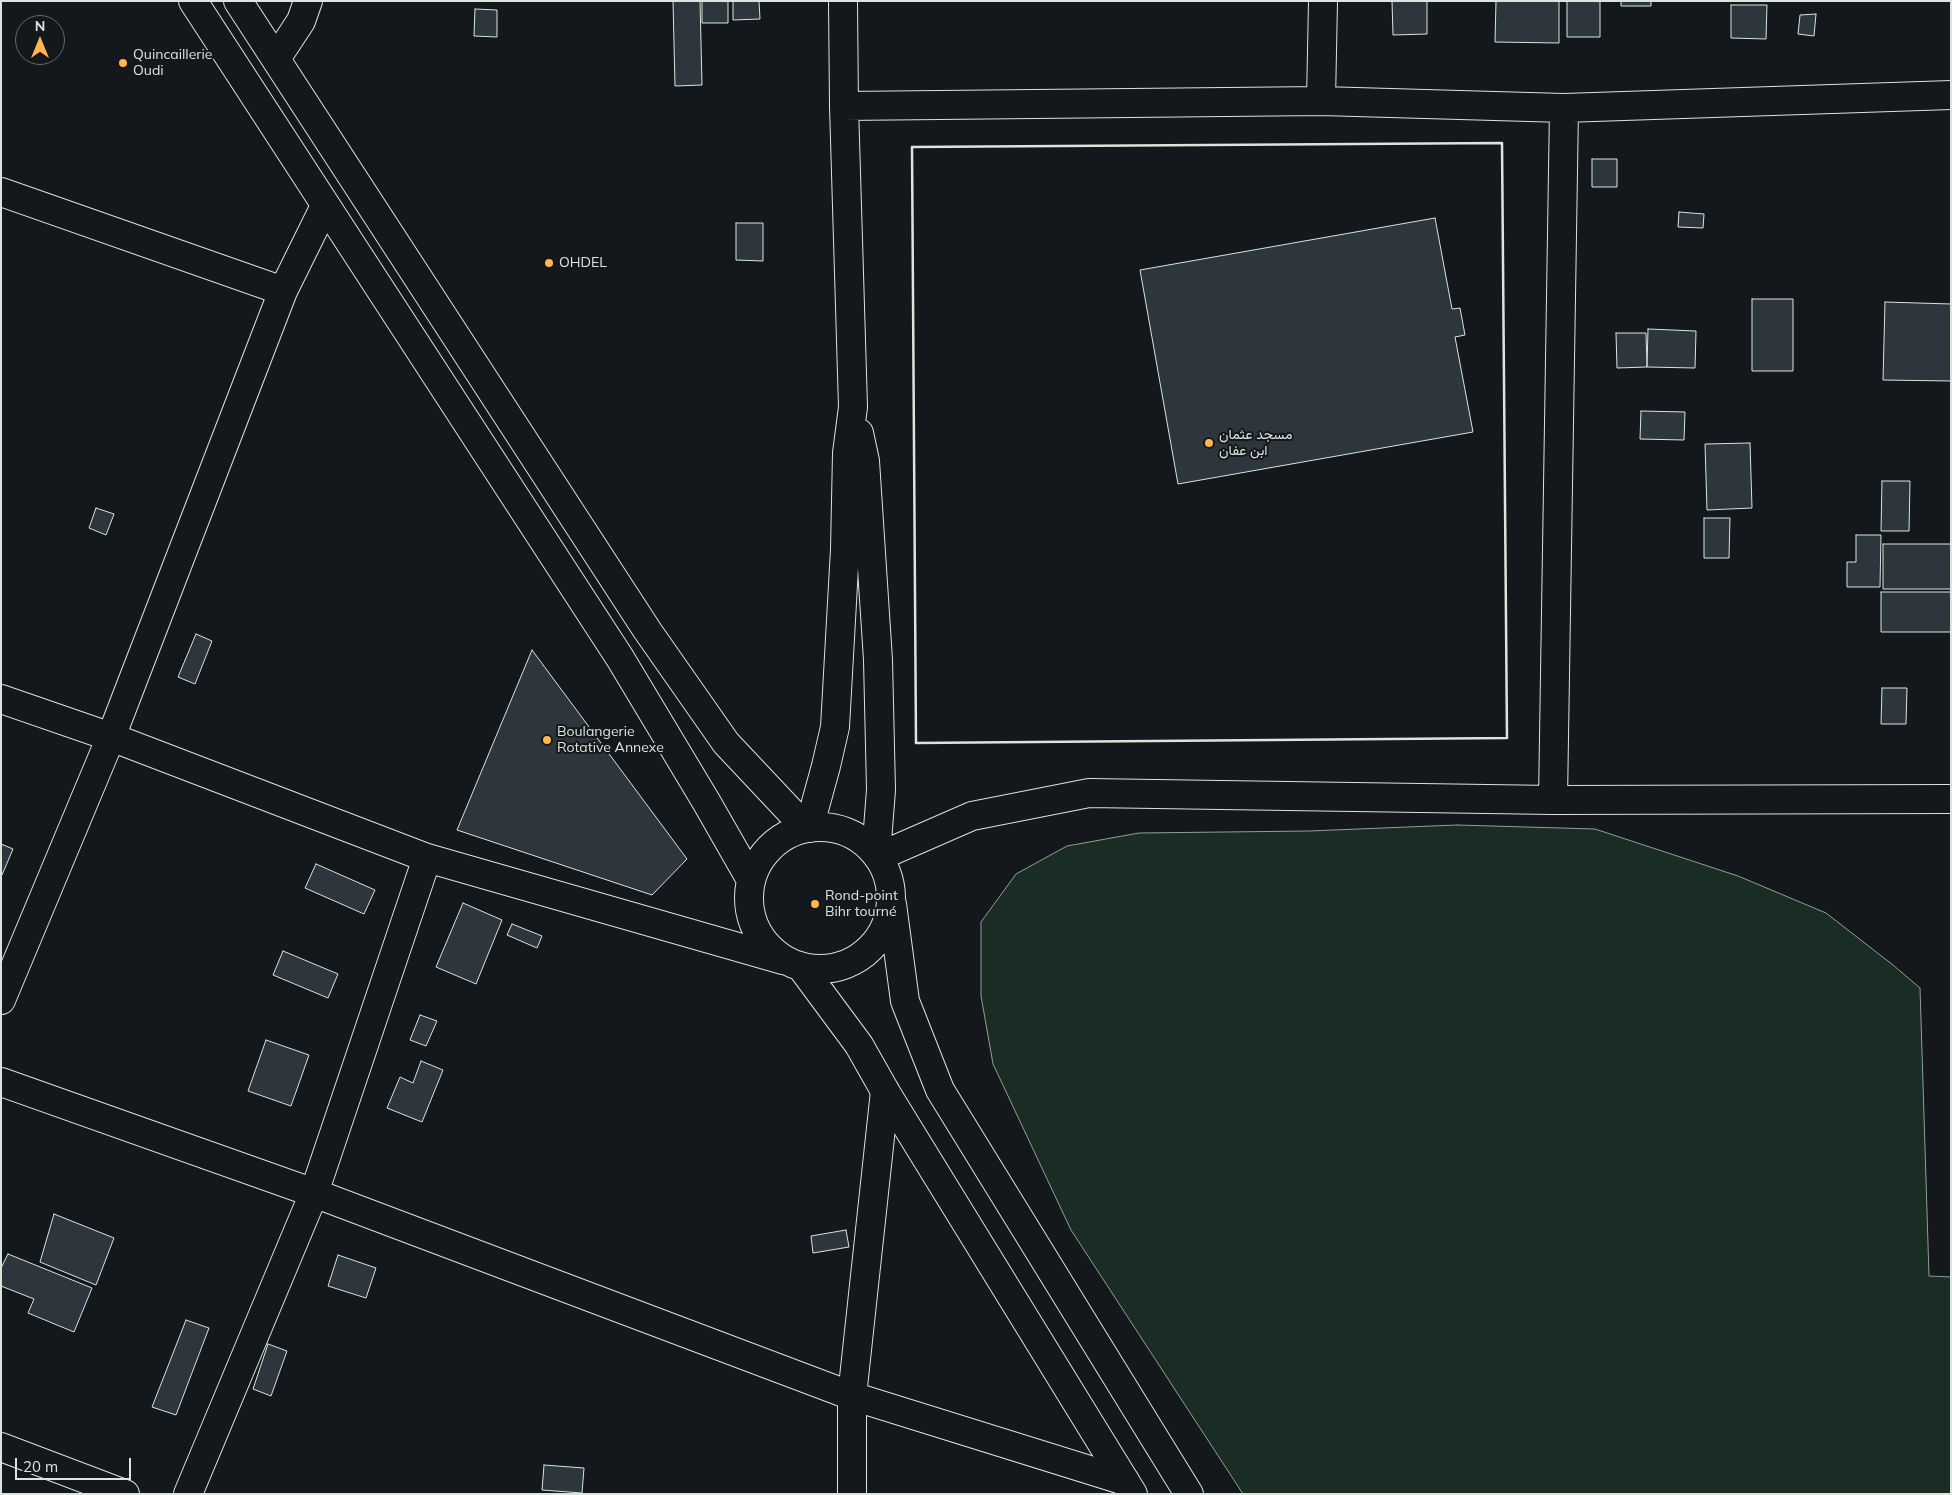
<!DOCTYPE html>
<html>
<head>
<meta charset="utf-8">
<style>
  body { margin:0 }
  #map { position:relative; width:1952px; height:1495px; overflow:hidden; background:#14181c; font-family:Mulish,sans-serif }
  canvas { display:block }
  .frame { position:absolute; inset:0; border:2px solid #d8e6dc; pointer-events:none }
  .north { position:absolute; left:15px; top:15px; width:50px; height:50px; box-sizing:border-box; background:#14181c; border:1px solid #626a69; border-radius:50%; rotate:0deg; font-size:14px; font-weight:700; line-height:20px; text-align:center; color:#d8e6dc }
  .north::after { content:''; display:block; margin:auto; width:18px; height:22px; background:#ffb74d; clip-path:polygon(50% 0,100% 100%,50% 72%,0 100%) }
  .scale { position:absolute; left:15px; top:1458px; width:116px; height:22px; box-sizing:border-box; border:2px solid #d8e6dc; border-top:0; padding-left:6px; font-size:15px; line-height:18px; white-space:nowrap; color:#d8e6dc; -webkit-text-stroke:4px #14181c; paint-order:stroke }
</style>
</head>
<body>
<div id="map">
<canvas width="1952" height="1495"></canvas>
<div class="frame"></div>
<div class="north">N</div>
<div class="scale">20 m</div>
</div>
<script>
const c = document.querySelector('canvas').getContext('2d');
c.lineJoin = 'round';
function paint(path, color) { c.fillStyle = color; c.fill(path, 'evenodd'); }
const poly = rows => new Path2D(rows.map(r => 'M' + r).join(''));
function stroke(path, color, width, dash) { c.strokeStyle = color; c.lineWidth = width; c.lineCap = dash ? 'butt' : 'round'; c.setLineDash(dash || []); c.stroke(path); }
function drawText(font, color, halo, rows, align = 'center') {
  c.font = font + ' Mulish,Vazirmatn,sans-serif'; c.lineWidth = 4; c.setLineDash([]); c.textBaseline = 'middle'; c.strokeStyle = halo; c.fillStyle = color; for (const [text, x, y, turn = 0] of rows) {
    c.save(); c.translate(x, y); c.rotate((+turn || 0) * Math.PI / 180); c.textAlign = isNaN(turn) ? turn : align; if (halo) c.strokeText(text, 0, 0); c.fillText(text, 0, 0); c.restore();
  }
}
const green = poly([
  [1457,825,1595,829,1738,876,1826,913,1893,965,1920,988,1929,1276,1951,1277,1951,1494,1243,1494,1071,1230,993,1064,981,996,981,922,1016,874,1067,846,1139,833,1309,831,1457,825]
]);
paint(green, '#1a2d24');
stroke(green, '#939e99', 1);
const building = poly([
  [673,1,700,1,702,85,675,86,673,1],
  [702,1,728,1,728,23,702,23,702,1],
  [733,1,759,1,760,19,733,20,733,1],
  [1392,1,1427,1,1427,34,1393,35,1392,1],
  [1496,1,1559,1,1559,43,1495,42,1496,1],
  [1567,1,1600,1,1600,37,1567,37,1567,1],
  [1621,1,1651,1,1651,6,1621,6,1621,1],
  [1731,5,1767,5,1766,39,1731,38,1731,5],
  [475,9,497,10,497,37,474,36,475,9],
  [1816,14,1814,36,1798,34,1800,15,1816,14],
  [1592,159,1617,159,1617,187,1592,187,1592,159],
  [1679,212,1704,214,1703,228,1678,227,1679,212],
  [1435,218,1452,309,1460,308,1465,335,1455,337,1473,432,1178,484,1140,270,1435,218],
  [736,223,763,223,763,261,736,260,736,223],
  [1752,299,1793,299,1793,371,1752,371,1752,299],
  [1885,302,1951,304,1951,381,1883,380,1885,302],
  [1648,329,1696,331,1695,368,1647,367,1648,329],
  [1616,333,1646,333,1647,367,1617,368,1616,333],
  [1641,411,1685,412,1684,440,1640,439,1641,411],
  [1750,443,1752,508,1707,510,1705,444,1750,443],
  [1882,481,1910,481,1909,531,1881,531,1882,481],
  [96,508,114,514,106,535,89,528,96,508],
  [1704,518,1730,518,1729,558,1704,558,1704,518],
  [1856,535,1881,535,1880,587,1847,587,1847,562,1856,562,1856,535],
  [1883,544,1951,544,1951,589,1883,589,1883,544],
  [1881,592,1951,592,1951,632,1881,632,1881,592],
  [196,634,212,641,195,684,178,677,196,634],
  [532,650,687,859,652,895,457,830,532,650],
  [1882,688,1907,688,1906,724,1881,724,1882,688],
  [1,844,13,849,2,875,1,875,1,844],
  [316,864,375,890,364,914,305,888,316,864],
  [463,903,502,920,476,984,436,967,463,903],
  [512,924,542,936,537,948,507,935,512,924],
  [283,951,338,974,328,998,273,975,283,951],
  [420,1015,437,1021,426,1046,410,1040,420,1015],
  [266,1040,309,1055,291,1106,248,1091,266,1040],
  [421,1061,443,1070,422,1122,387,1108,400,1077,413,1083,421,1061],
  [54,1214,114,1238,96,1285,40,1262,54,1214],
  [846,1230,849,1247,813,1253,811,1236,846,1230],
  [8,1254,92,1288,74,1332,28,1313,34,1299,1,1286,1,1268,8,1254],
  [338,1255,376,1268,366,1298,328,1286,338,1255],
  [186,1320,209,1328,176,1415,152,1407,186,1320],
  [268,1344,287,1351,271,1396,253,1389,268,1344],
  [544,1465,584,1468,582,1493,542,1490,544,1465]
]);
paint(building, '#2c363c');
stroke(building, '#d8e6dc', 1);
const minor = poly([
  [276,59,301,21,308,1],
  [1321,101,1323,1],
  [844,106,1321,101,1564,108,1951,95],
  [1,192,283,291],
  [859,433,865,461,878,660,881,790,876,854],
  [1,699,111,737,427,858,783,960],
  [1553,800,1564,108],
  [809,828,826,766,835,727,845,549,847,453,853,407,844,106,843,1],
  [878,857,972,816,1089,793,1553,800,1951,799],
  [1,1000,111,737,283,291,325,206],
  [1,1082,314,1193,852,1396,1125,1481],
  [1,1447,125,1494],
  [188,1494,314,1193,427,858],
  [852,1494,852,1396,885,1091]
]);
const major = poly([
  [193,1,620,658,707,803,751,880],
  [238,1,647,630,726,743,806,828],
  '749 898a71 71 0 1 1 142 0a71 71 0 1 1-142 0Z',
  [892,904,905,1001,940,1090,1189,1494],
  [802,968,859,1045,885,1091,1133,1494]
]);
stroke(minor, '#d8e6dc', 30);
stroke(major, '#d8e6dc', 30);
stroke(minor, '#14181c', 28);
stroke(major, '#14181c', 28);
stroke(poly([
  [1502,143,1507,738,916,743,912,147,1502,143]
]), '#d8e6dc', 2.5);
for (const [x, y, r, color] of [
  [123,63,5,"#ffb74d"],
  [549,263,5,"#ffb74d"],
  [1209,443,5,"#ffb74d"],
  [547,740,5,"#ffb74d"],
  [815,904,5,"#ffb74d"]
]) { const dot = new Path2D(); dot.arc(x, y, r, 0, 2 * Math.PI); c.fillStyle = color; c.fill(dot); stroke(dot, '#14181c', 2); }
drawText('14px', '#d8e6dc', '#14181c', [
  ["Quincaillerie",133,55],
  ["Oudi",133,71],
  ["OHDEL",559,263],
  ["مسجد عثمان",1219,435],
  ["ابن عفان",1219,451],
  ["Boulangerie",557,732],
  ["Rotative Annexe",557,748],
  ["Rond-point",825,896],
  ["Bihr tourné",825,912]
], 'left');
</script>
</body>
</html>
